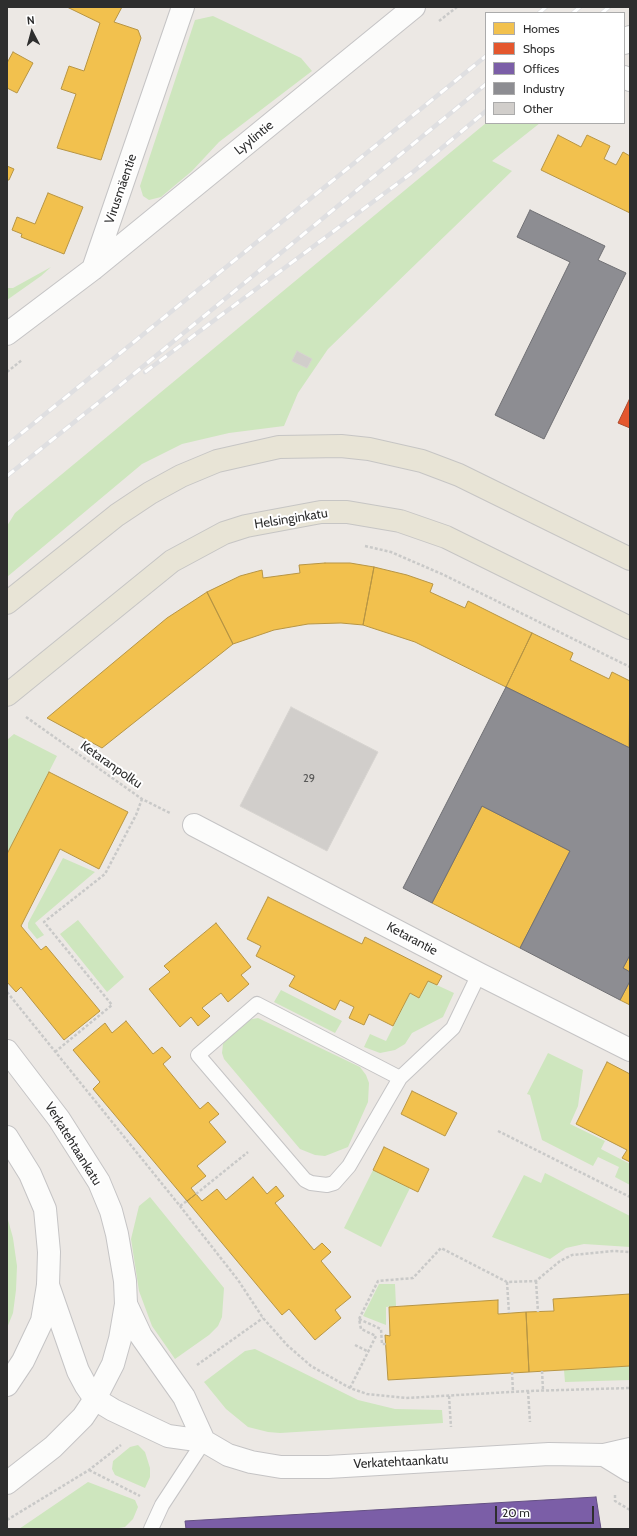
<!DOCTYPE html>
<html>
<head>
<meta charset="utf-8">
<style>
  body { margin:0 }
  #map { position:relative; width:637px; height:1536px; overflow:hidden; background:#ece8e4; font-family:Cabin,sans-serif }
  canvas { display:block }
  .frame { position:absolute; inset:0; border:8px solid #2e2e2e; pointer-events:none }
  .legend { position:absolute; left:485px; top:12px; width:140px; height:112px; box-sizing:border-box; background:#fff; border:1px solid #ababab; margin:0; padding:5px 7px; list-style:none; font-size:12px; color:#2e2e2e }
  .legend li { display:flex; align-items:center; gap:8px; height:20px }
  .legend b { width:20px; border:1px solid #ababab }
  .north { position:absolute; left:12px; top:12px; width:40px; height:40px; -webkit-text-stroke:3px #fff; paint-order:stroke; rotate:354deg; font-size:11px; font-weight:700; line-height:16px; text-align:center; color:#2e2e2e }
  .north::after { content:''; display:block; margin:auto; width:14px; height:18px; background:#2e2e2e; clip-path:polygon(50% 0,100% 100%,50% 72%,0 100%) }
  .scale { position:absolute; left:495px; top:1506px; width:99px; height:18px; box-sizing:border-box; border:2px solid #2e2e2e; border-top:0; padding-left:5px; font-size:12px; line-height:14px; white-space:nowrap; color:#2e2e2e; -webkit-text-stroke:3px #fff; paint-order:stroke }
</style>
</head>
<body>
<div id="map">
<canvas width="637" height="1536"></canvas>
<div class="frame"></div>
<ul class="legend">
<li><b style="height:11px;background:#f2c14e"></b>Homes</li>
<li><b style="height:11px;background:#e4572e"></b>Shops</li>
<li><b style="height:11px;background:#7b5ea7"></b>Offices</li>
<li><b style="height:11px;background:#8d8d92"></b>Industry</li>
<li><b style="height:11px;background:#d1cecb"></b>Other</li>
</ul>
<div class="north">N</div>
<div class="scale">20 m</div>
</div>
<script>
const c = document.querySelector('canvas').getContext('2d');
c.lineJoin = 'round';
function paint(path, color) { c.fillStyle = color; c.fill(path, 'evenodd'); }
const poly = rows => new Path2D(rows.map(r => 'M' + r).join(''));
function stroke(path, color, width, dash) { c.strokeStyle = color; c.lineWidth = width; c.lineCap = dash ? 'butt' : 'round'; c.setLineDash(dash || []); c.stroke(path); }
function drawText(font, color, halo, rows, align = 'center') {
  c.font = font + ' Cabin,sans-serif'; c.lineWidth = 4; c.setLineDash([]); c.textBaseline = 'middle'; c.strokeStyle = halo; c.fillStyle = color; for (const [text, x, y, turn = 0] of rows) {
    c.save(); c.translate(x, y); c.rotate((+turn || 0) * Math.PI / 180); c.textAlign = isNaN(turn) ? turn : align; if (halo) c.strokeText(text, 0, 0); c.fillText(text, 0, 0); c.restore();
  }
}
paint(poly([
  [213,16,301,58,312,71,219,142,192,171,161,197,149,200,143,196,140,186,195,20],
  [486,123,540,123,492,161,512,171,328,349,298,393,284,426,229,433,182,444,142,464,7,577,7,526,15,513],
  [51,267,41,276,7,300,7,288,13,288],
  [14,734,57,756,7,854,7,740],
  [63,858,95,872,35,923,44,935,37,939,28,928,28,923],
  [78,920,124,977,107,992,60,934],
  [428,981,454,993,443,1017,412,1033,405,1044,395,1050,380,1053,364,1047,370,1034,386,1041,410,993,419,998],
  [281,990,342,1021,335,1033,274,1002],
  [258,1018,360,1067,366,1075,369,1083,368,1102,348,1147,325,1156,315,1155,300,1149,224,1059,222,1053,223,1044,242,1021],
  [548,1053,583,1070,578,1106,570,1124,605,1141,601,1149,630,1164,630,1185,615,1177,619,1167,598,1157,593,1166,542,1140,530,1095,527,1094],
  [373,1170,410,1188,381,1247,344,1228],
  [545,1173,630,1216,630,1247,584,1244,566,1248,550,1259,492,1237,524,1175,541,1183],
  [150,1197,224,1288,222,1317,218,1326,209,1335,175,1359,152,1326,139,1291,131,1239,139,1206],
  [7,1216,13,1238,17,1266,16,1290,13,1313,7,1328],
  [379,1284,395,1284,396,1306,386,1307,386,1325,363,1316],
  [255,1349,358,1400,395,1409,442,1410,443,1423,280,1433,268,1432,248,1427,226,1409,204,1382,245,1351],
  [630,1366,630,1380,565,1382,564,1370],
  [138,1445,145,1452,150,1468,150,1477,145,1488,115,1475,112,1469,113,1461,130,1447],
  [88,1482,135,1500,138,1507,133,1519,125,1527,113,1529,19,1529]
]), '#cee6be');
const homes = poly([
  [67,7,122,7,114,22,138,30,141,38,101,160,57,148,76,94,61,89,69,66,84,71,100,23,67,7],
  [13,52,33,63,17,93,7,88,7,63,13,52],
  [558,135,581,147,587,135,610,146,604,159,616,165,623,152,630,156,630,213,541,170,558,135],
  [7,166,14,169,9,180,7,180,7,166],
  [48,193,83,207,64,254,21,237,22,234,12,230,17,217,35,224,48,193],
  [325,563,350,563,374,567,363,625,341,623,308,624,274,630,233,644,207,592,240,576,262,570,263,578,300,573,299,565,325,563],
  [374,567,407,575,433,584,430,592,465,608,468,601,532,633,506,687,415,642,363,625,374,567],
  [207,592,233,644,102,748,47,718,167,618,207,592],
  [532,633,573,653,570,660,609,679,612,672,630,681,629,748,506,687,532,633],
  [49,772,128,812,99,869,60,849,21,926,41,950,46,946,100,1011,64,1040,21,987,16,992,7,982,7,854,49,772],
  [482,806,570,851,520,948,432,903,482,806],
  [268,897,362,944,365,937,442,976,437,985,428,981,419,998,410,993,393,1026,369,1014,364,1025,349,1018,354,1007,340,1000,335,1010,289,986,295,976,256,956,261,946,247,939,268,897],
  [216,923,251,967,241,975,249,984,228,1002,221,993,202,1008,210,1016,198,1026,191,1017,180,1027,149,989,170,972,164,966,216,923],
  [630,955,630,972,623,968,630,955],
  [630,981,630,1005,620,1000,630,981],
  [126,1021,153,1054,162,1047,171,1057,163,1064,200,1109,208,1102,219,1114,209,1122,226,1142,197,1166,206,1176,191,1188,196,1194,187,1201,93,1089,100,1082,73,1050,105,1023,112,1033,126,1021],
  [607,1062,630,1074,630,1162,622,1158,627,1150,576,1124,607,1062],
  [412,1091,457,1113,445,1136,401,1114,412,1091],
  [384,1147,429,1169,418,1192,373,1170,384,1147],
  [253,1177,267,1194,276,1186,284,1196,275,1203,314,1250,322,1243,331,1252,321,1261,351,1297,335,1310,341,1318,315,1340,289,1309,282,1315,187,1201,196,1194,202,1201,217,1189,226,1200,253,1177],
  [630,1294,630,1366,529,1372,526,1312,554,1311,553,1299,630,1294],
  [498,1300,498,1314,526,1312,529,1372,388,1380,385,1335,390,1336,389,1307,498,1300]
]);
paint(homes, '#f2c14e');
stroke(homes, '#b79544', 1);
const shops = poly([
  [630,398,630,428,618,423,630,398]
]);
paint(shops, '#e4572e');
stroke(shops, '#ad4b2e', 1);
const offices = poly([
  [596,1497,601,1529,186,1529,185,1521,596,1497]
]);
paint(offices, '#7b5ea7');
stroke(offices, '#645083', 1);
const industry = poly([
  [530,210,605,246,598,260,626,273,544,439,495,415,570,262,517,237,530,210],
  [506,687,630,748,630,955,623,968,630,972,630,981,620,1000,520,948,570,851,482,806,432,903,403,888,506,687]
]);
paint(industry, '#8d8d92');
stroke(industry, '#707074', 1);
const building = poly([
  [297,351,312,359,307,368,292,361,297,351],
  [291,707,378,752,327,851,240,806,291,707]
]);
paint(building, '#d1cecb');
stroke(building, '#d7d4d0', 1);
const lane = poly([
  [400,1078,349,1166,334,1183,327,1185,311,1183,305,1180,198,1055,257,1004,400,1078,453,1028,479,974],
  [151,1529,162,1505,204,1441]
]);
const street = poly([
  [624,43,630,37],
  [624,77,630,80],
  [93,269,183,7],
  [7,334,93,269,414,7],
  [194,825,479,974,630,1050],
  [48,1285,78,1371,86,1386,95,1399,113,1410,168,1436,204,1441,228,1455,251,1462,281,1467,328,1467,549,1454,604,1455,630,1449],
  [126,1304,141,1336,184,1397,204,1441],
  [604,1455,630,1471]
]);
const secondary = poly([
  [7,1051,59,1119,99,1182,111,1211,117,1234,125,1281,126,1304,120,1339,113,1364,95,1399,83,1417,53,1447,7,1483],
  [7,1137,30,1174,45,1209,49,1252,48,1285,42,1321,23,1361,7,1385]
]);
const primary = poly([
  [7,603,117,515,150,493,181,476,217,461,279,447,341,446,369,449,422,461,459,475,630,559],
  [7,695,172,561,224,533,246,526,321,512,347,512,400,521,446,537,630,628]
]);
stroke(lane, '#c5c4c5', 16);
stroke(street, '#c5c4c5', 24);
stroke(secondary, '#c5c4c5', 24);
stroke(primary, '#c6c5c4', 24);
stroke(poly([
  [439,21,457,7],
  [7,372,22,360],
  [365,546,391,552,444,575,630,667],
  [26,717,142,799,170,813],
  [7,992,180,1206,238,1280,263,1318,287,1345,311,1366,350,1388,367,1394,406,1398,528,1391,630,1388],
  [55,1052,112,1005,44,922,105,874,136,815,142,799],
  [498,1131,630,1197],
  [196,1194,248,1152],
  [180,1206,187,1201],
  [536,1281,538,1312],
  [507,1282,509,1313],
  [359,1319,381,1329,382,1344,386,1344],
  [355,1345,369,1352],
  [197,1365,263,1318],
  [542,1371,543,1390],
  [512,1372,513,1392],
  [350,1388,376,1336,361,1329,359,1319,378,1281,413,1278,441,1248,507,1282,536,1281,560,1261,572,1255,614,1251,630,1252],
  [528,1391,530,1422],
  [449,1396,451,1427],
  [89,1470,140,1496],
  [615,1495,615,1501,630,1510],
  [7,1520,89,1470,121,1445]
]), '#c9c9c8', 2.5, [3, 2]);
stroke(lane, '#fcfcfb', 14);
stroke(street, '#fcfcfb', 22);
stroke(secondary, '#fcfcfb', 22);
stroke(primary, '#e8e4d6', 22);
const rail = poly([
  [539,13,546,7],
  [573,13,580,7],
  [602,13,609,7],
  [145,372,413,172,486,111],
  [7,445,486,56],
  [7,476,118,387,486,84]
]);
stroke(rail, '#dfdfe1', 4.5);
stroke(rail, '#fff', 3, [9]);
drawText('11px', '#585857', null, [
  ["29",309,779]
]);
drawText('13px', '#2e2e2e', '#fff', [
  ["Lyylintie",254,138,-39],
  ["Virusmäentie",121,189,-71],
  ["Helsinginkatu",291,519,-9],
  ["Ketaranpolku",111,765,35],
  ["Ketarantie",412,939,28],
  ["Verkatehtaankatu",73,1144,58],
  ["Verkatehtaankatu",401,1462,-3]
]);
</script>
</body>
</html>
